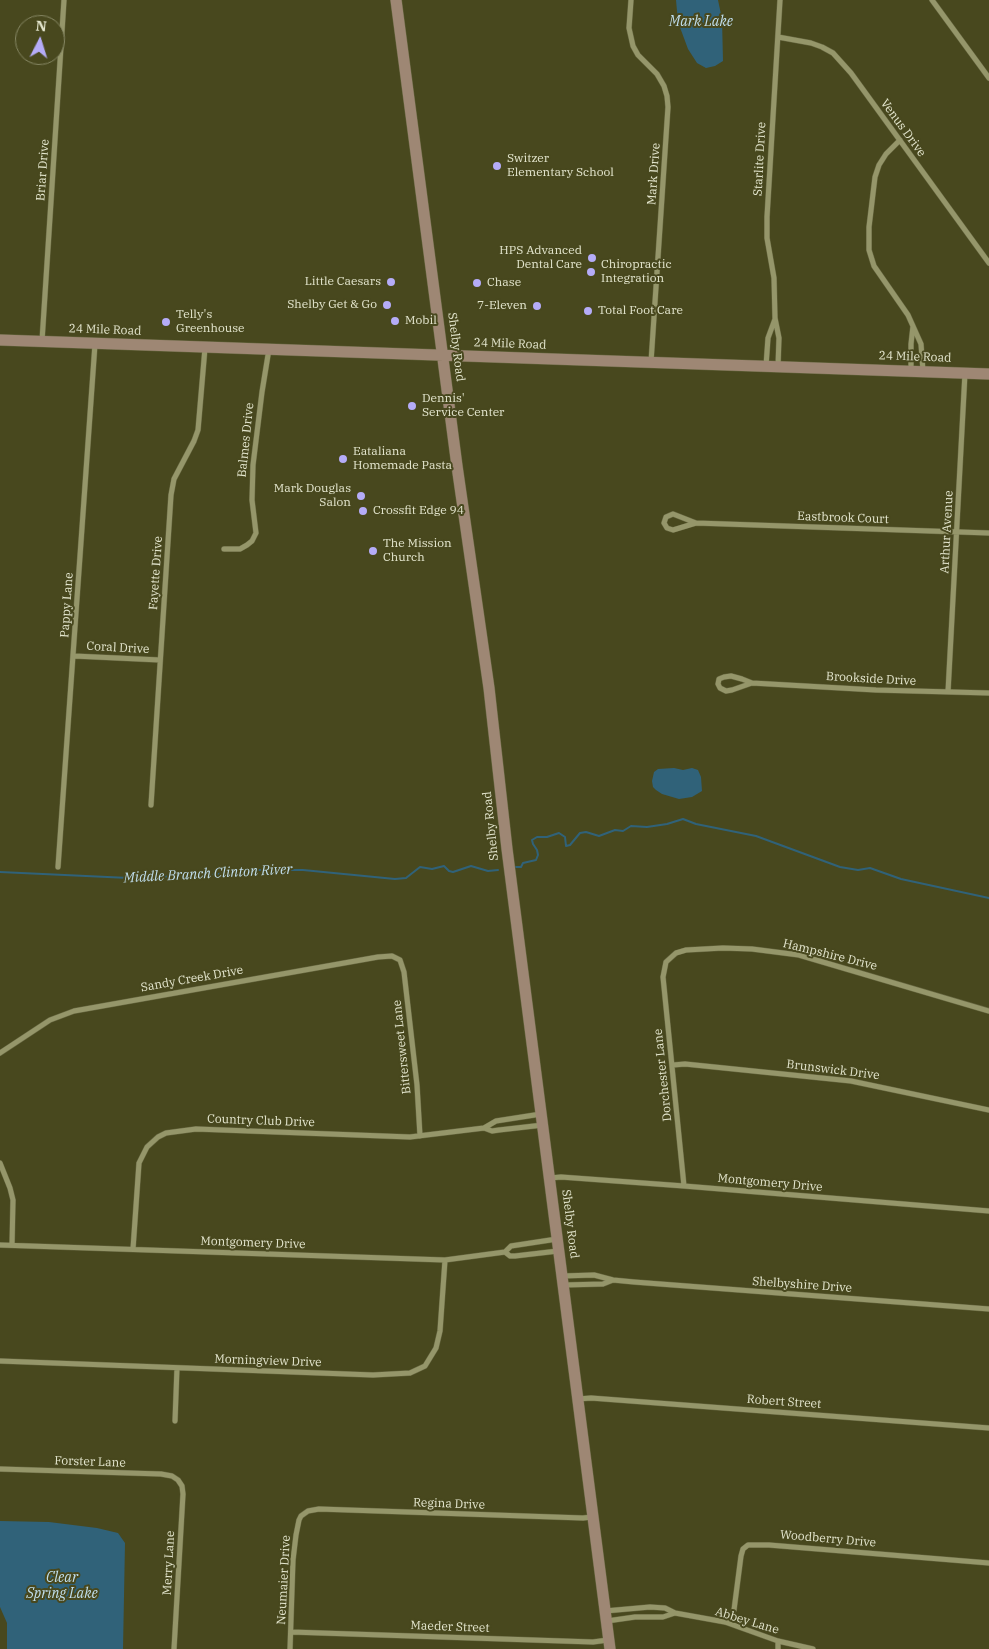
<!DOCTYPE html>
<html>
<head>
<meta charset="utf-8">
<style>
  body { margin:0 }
  #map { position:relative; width:989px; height:1649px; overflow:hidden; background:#48481e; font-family:"IBM Plex Serif",serif }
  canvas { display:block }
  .north { position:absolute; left:15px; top:15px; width:50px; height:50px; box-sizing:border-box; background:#48481e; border:1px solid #868764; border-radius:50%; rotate:5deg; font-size:14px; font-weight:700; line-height:20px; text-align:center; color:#e4e6ce }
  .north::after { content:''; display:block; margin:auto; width:18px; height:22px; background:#b5acf8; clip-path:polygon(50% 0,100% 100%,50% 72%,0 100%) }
</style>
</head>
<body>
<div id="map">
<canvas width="989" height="1649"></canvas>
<div class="north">N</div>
</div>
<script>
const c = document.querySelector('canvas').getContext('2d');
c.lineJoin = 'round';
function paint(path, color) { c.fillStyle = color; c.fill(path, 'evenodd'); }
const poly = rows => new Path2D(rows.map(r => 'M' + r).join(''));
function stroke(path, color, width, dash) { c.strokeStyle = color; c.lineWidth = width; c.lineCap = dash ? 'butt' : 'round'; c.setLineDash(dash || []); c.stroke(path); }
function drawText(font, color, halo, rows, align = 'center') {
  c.font = font + ' "IBM Plex Serif",serif'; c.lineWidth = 4; c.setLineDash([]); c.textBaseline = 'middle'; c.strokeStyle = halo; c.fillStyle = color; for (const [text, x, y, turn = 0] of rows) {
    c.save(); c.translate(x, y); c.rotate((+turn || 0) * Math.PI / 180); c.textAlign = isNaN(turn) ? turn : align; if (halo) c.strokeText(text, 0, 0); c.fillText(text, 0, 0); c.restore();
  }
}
paint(poly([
  [676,0,718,0,722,19,723,61,715,66,706,68,697,63,688,49,678,22],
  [674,768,683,770,692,768,698,770,701,777,702,791,692,797,679,799,662,794,656,790,653,787,652,781,654,772,658,769],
  [0,1521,49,1522,97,1528,118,1533,125,1543,123,1649,7,1649,7,1623,0,1607]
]), '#306279');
stroke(poly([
  [516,867,521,867,523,863,536,860,538,855,537,850,533,844,532,840,537,837,547,837,559,833,565,837,566,846,570,845,580,833,586,832,599,836,615,830,623,831,631,826,647,827,667,824,683,819,696,824,756,836,840,867,858,870,870,868,901,879,989,898],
  [0,872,129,878,211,875,248,870,303,870,395,879,406,878,420,867,432,869,444,866,449,871,453,872,471,866,488,871,498,870]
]), '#306279', 2);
const street = poly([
  [631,0,629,28,633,46,638,55,657,74,664,86,667,96,668,107,651,362],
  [932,0,989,78],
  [778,37,811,43,822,47,833,53,851,73,989,263],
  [900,140,886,154,879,165,875,177,869,227,869,250,874,266,908,315,921,344,923,371],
  [42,341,64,0],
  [766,366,768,338,775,319],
  [778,366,779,338,775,318,774,278,767,238,767,217,780,0],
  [911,371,911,344,913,326],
  [696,523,673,530,667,528,664,523,666,517,673,514,696,523,989,533],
  [224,549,240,549,247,545,252,541,256,533,252,500,253,465,262,392,269,349],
  [74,656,160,660],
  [731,676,742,679,752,683,732,690,726,691,720,688,718,684,719,679,724,677,731,676],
  [752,683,876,690,989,693],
  [948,692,965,373],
  [151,805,171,495,174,479,194,441,198,430,205,348],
  [58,867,95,344],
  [0,1053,50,1020,74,1011,378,957,392,956,400,960,404,972,417,1085,420,1136],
  [673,1065,685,1064,851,1081,989,1110],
  [541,1114,496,1121,484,1128,492,1131,499,1130,543,1125],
  [0,1163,10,1188,13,1200,12,1245],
  [550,1178,561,1177,684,1186,989,1211],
  [684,1186,663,977,666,962,676,953,686,950,723,948,752,949,799,955,989,1011],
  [0,1245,445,1260,505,1252,510,1256,515,1256,558,1251],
  [133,1249,139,1163,147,1147,158,1137,166,1133,196,1129,410,1137,484,1128],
  [505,1252,511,1246,557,1239],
  [562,1276,594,1275,613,1280,634,1282,989,1309],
  [564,1285,603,1284,613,1280],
  [0,1361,373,1375,410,1373,425,1366,436,1348,440,1331,445,1260],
  [578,1399,591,1398,989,1428],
  [175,1421,177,1368],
  [0,1469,161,1474,172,1476,178,1480,182,1486,183,1494,174,1649],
  [605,1611,650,1607,665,1608,675,1613,663,1617,635,1617,607,1621],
  [675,1613,725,1622,778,1641,813,1649],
  [725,1622,734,1610,741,1556,743,1549,748,1545,769,1545,989,1563],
  [291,1632,593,1642,608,1640],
  [778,1641,778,1649],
  [290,1649,293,1560,296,1535,299,1520,301,1516,308,1511,319,1509,583,1518,592,1517]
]);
const secondary = poly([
  [396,0,457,466,489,688,507,849,610,1649],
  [0,340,989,374]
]);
stroke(street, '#65653f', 6);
stroke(secondary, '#65653f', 12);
stroke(street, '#95966a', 5);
stroke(secondary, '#9e8774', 11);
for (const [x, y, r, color] of [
  [497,166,5,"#b5acf8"],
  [592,258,5,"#b5acf8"],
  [591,272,5,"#b5acf8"],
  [391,282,5,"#b5acf8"],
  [477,283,5,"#b5acf8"],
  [387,305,5,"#b5acf8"],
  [537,306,5,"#b5acf8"],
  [588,311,5,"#b5acf8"],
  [395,321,5,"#b5acf8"],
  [166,322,5,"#b5acf8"],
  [412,406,5,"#b5acf8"],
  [343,459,5,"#b5acf8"],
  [361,496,5,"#b5acf8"],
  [363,511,5,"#b5acf8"],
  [373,551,5,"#b5acf8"]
]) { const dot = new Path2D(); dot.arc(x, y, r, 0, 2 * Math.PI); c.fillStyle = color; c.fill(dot); stroke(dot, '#48481e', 2); }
drawText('12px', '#e4e6ce', '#48481e', [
  ["Venus Drive",903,128,54],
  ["Starlite Drive",760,159,-87],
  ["Briar Drive",43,170,-86],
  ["Mark Drive",654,174,-86],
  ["24 Mile Road",105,330,2],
  ["24 Mile Road",510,344,2],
  ["Shelby Road",456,347,83],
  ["24 Mile Road",915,357,2],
  ["Balmes Drive",246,440,-84],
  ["Eastbrook Court",843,518,2],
  ["Arthur Avenue",947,532,-87],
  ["Fayette Drive",156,573,-86],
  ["Pappy Lane",67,605,-86],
  ["Coral Drive",118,648,3],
  ["Brookside Drive",871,679,3],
  ["Shelby Road",491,826,-96],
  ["Hampshire Drive",830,955,14],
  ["Sandy Creek Drive",192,979,-10],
  ["Bittersweet Lane",402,1047,-96],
  ["Brunswick Drive",833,1070,7],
  ["Dorchester Lane",663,1075,-96],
  ["Country Club Drive",261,1121,2],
  ["Montgomery Drive",770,1183,5],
  ["Shelby Road",570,1224,83],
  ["Montgomery Drive",253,1243,2],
  ["Shelbyshire Drive",802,1285,4],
  ["Morningview Drive",268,1361,2],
  ["Robert Street",784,1402,4],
  ["Forster Lane",90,1462,2],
  ["Regina Drive",449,1504,2],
  ["Woodberry Drive",828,1539,5],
  ["Merry Lane",169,1563,-87],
  ["Neumaier Drive",284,1580,-87],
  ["Abbey Lane",747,1621,17],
  ["Maeder Street",450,1627,2]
]);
drawText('12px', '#e4e6ce', '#48481e', [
  ["Switzer",507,159],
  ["Elementary School",507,173],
  ["HPS Advanced",582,251,"right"],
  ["Dental Care",582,265,"right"],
  ["Chiropractic",601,265],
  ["Integration",601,279],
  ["Little Caesars",381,282,"right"],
  ["Chase",487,283],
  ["Shelby Get & Go",377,305,"right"],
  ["7-Eleven",527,306,"right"],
  ["Total Foot Care",598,311],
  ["Telly's",176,315],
  ["Greenhouse",176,329],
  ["Mobil",405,321],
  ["Dennis'",422,399],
  ["Service Center",422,413],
  ["Eataliana",353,452],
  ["Homemade Pasta",353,466],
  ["Mark Douglas",351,489,"right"],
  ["Salon",351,503,"right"],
  ["Crossfit Edge 94",373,511],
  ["The Mission",383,544],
  ["Church",383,558]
], 'left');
drawText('italic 14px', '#c0deed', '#48481e', [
  ["Mark Lake",701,22],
  ["Middle Branch Clinton River",208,874,-3],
  ["Clear",62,1578],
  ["Spring Lake",62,1594]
]);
</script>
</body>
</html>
